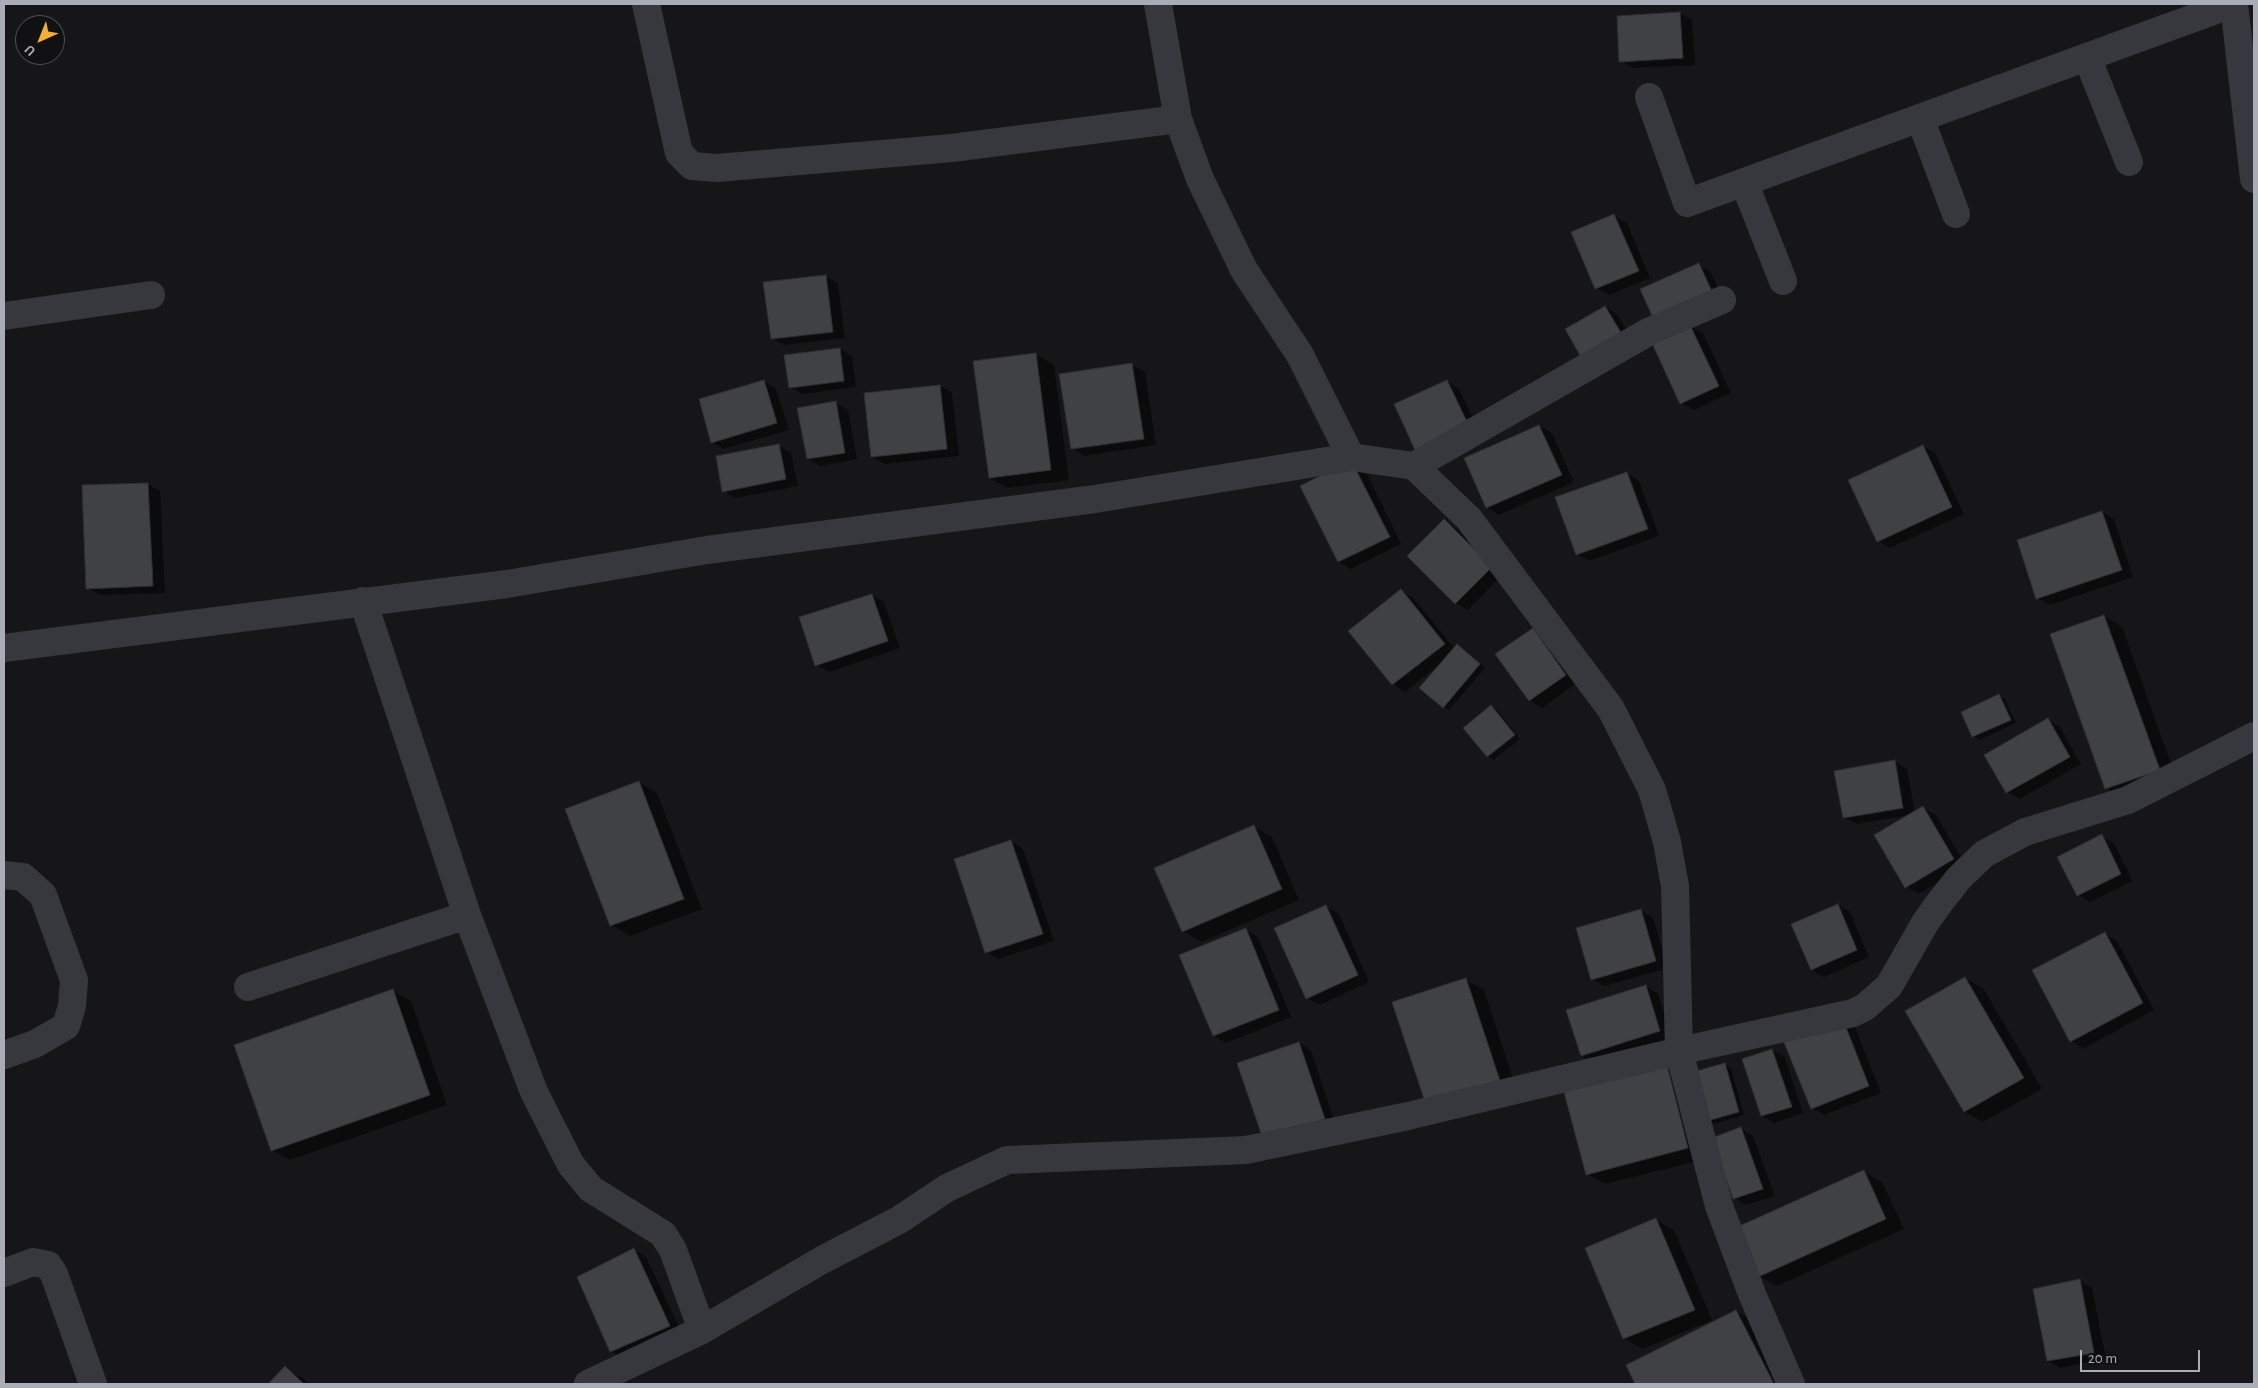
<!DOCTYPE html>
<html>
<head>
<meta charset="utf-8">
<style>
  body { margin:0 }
  #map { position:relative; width:2258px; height:1388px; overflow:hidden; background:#161618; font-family:"Alegreya Sans",sans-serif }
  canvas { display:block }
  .frame { position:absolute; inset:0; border:5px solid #a8adb8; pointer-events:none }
  .north { position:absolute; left:15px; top:15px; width:50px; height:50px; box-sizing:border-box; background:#111113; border:1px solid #4d4f55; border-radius:50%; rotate:224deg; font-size:14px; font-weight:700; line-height:20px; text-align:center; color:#a8adb8 }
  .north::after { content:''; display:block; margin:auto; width:18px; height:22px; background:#f2b134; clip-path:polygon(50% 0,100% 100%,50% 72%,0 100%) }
  .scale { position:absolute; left:2080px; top:1350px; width:120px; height:22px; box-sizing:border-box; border:2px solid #a8adb8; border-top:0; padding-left:6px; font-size:15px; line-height:18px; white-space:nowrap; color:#a8adb8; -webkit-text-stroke:4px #111113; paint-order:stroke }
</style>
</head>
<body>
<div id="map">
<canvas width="2258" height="1388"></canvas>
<div class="frame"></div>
<div class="north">U</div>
<div class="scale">20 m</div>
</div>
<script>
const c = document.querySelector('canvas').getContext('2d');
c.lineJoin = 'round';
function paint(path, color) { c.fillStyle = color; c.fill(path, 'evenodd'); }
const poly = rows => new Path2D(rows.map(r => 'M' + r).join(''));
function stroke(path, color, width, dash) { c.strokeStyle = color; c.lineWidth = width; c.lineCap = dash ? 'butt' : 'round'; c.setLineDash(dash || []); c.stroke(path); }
paint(poly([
  [1680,13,1692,20,1695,65,1633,68,1621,61],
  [1614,216,1627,223,1650,278,1609,295,1596,288],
  [1699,265,1711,272,1724,301,1655,319],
  [826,276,838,283,845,338,784,345,772,338],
  [1605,307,1617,314,1638,348,1586,363],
  [1690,326,1703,333,1731,393,1694,410,1681,403,1653,344],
  [840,349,852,356,856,387,802,394,790,387,786,356],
  [1035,354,1054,365,1069,480,1008,488,990,478],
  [1132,365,1145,372,1156,445,1084,456,1072,448],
  [764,381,776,389,789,430,724,449,712,442],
  [1447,381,1459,389,1481,435,1396,405],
  [940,386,952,393,959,456,885,464,872,457],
  [836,403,848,410,857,459,820,466,808,459],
  [1539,426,1552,433,1574,482,1499,515,1487,508,1466,459],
  [779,446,791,453,798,486,736,498,723,491],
  [1923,446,1935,453,1964,514,1890,548,1878,541],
  [1364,468,1401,544,1351,569,1339,562,1301,486],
  [1627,473,1639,481,1659,536,1589,561,1577,554],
  [148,484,160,491,165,593,100,595,87,588],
  [2102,512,2114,519,2133,577,2050,605,2038,598],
  [1444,521,1456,528,1503,574,1468,610,1456,603],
  [1401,591,1413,598,1455,649,1458,645,1463,649,1485,668,1449,710,1443,707,1440,664,1405,692,1393,684,1350,631],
  [872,595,884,602,900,648,829,672,816,665],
  [2104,616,2122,627,2177,780,2125,798,2106,788],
  [1533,629,1545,636,1578,682,1542,708,1530,701],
  [1999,696,2005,699,2016,723,1979,740,1973,736],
  [1491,707,1497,710,1520,739,1493,760,1488,756],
  [2048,720,2060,727,2081,764,2020,799,2007,792],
  [1894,761,1907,769,1915,813,1923,808,1936,815,1966,866,1919,894,1906,887,1875,836,1910,815,1857,824,1844,817],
  [639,782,657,793,702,909,630,936,611,925],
  [1254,827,1272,837,1299,900,1201,942,1183,931],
  [2102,836,2114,843,2133,881,2090,902,2078,895],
  [1011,841,1023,849,1054,941,998,959,986,952],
  [1838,905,1850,912,1869,957,1824,977,1812,970,1793,924],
  [1326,907,1339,914,1369,982,1320,1005,1307,998],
  [1641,911,1653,918,1668,968,1604,986,1592,979],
  [1246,930,1258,937,1291,1017,1226,1043,1214,1036],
  [2105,934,2117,941,2154,1010,2083,1049,2071,1041],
  [1965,978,1984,989,2042,1089,1983,1122,1965,1112,1907,1012],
  [1466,980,1484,990,1518,1094,1446,1118],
  [1646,986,1658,994,1672,1038,1594,1063,1582,1056],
  [392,991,411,1001,447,1105,290,1160,272,1150],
  [1854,1025,1881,1093,1824,1115,1812,1108,1785,1040],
  [1299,1043,1311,1050,1336,1126,1276,1146],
  [1772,1050,1785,1057,1803,1113,1774,1123,1762,1116],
  [1725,1065,1731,1068,1744,1115,1714,1124,1708,1120],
  [1666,1067,1685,1077,1706,1159,1605,1184,1587,1174],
  [1741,1129,1753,1136,1775,1196,1746,1205,1734,1198],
  [1864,1172,1882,1182,1904,1229,1777,1286,1759,1276],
  [1656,1220,1674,1230,1712,1320,1643,1349,1624,1339,1587,1248],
  [634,1250,646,1257,682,1333,623,1359,611,1351],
  [2080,1281,2092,1288,2106,1359,2060,1368,2048,1361],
  [1736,1311,1755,1322,1786,1384,1637,1384,1627,1365],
  [285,1368,304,1379,310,1384,270,1384]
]), '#0007');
const building = poly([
  [1680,12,1683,58,1619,62,1617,16,1680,12],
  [1614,214,1639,271,1595,289,1571,232,1614,214],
  [1699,263,1713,294,1654,320,1640,289,1699,263],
  [826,275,833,332,771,339,763,282,826,275],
  [1605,306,1626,341,1585,364,1565,329,1605,306],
  [1690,325,1719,386,1680,404,1652,343,1690,325],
  [840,348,844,381,789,388,784,355,840,348],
  [1036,353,1051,470,989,478,973,361,1036,353],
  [1132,363,1144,439,1071,449,1059,374,1132,363],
  [764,380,777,423,711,443,699,399,764,380],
  [1447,380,1470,428,1416,452,1394,404,1447,380],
  [940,385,947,449,871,457,864,393,940,385],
  [836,401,845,453,807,459,797,408,836,401],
  [1539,425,1562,475,1486,508,1464,458,1539,425],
  [779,444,786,479,722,492,716,456,779,444],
  [1923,445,1952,507,1877,542,1848,480,1923,445],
  [1351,460,1390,537,1338,562,1300,486,1351,460],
  [1627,472,1648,529,1576,555,1555,497,1627,472],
  [148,483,153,586,86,589,82,485,148,483],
  [2102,511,2122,570,2036,599,2017,540,2102,511],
  [1444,519,1492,567,1455,604,1407,556,1444,519],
  [1401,589,1445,644,1392,685,1348,631,1401,589],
  [872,594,888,641,815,666,799,617,872,594],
  [2104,615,2160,770,2105,789,2050,634,2104,615],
  [1533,628,1566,675,1529,701,1495,654,1533,628],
  [1457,644,1480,664,1443,708,1419,688,1457,644],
  [1999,694,2011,720,1972,737,1961,712,1999,694],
  [1491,705,1515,735,1487,757,1463,728,1491,705],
  [2048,718,2070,757,2006,793,1984,755,2048,718],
  [1895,760,1903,808,1843,818,1834,771,1895,760],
  [639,781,684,899,610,926,565,809,639,781],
  [1923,806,1954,859,1905,888,1874,835,1923,806],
  [1254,825,1282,889,1182,932,1154,868,1254,825],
  [2102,834,2121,874,2077,896,2057,857,2102,834],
  [1011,840,1043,934,985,953,954,859,1011,840],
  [1838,904,1857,950,1811,970,1791,924,1838,904],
  [1326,905,1358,975,1306,999,1274,928,1326,905],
  [1641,909,1656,961,1591,980,1576,928,1641,909],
  [1246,928,1279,1010,1213,1036,1179,955,1246,928],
  [2105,932,2143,1003,2070,1042,2032,970,2105,932],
  [1965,977,2024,1078,1964,1112,1905,1011,1965,977],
  [1466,978,1501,1084,1427,1108,1392,1002,1466,978],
  [1646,985,1660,1031,1581,1056,1566,1010,1646,985],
  [393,989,430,1095,271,1151,234,1045,393,989],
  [1842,1017,1869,1086,1811,1109,1783,1040,1842,1017],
  [1299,1042,1325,1119,1263,1139,1237,1063,1299,1042],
  [1772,1049,1792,1107,1761,1116,1742,1059,1772,1049],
  [1725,1063,1739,1112,1707,1121,1693,1072,1725,1063],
  [1667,1065,1688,1148,1586,1175,1564,1092,1667,1065],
  [1741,1127,1763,1189,1733,1199,1712,1138,1741,1127],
  [1864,1170,1886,1219,1758,1277,1735,1228,1864,1170],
  [1656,1218,1695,1310,1623,1339,1585,1248,1656,1218],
  [634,1248,670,1326,610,1352,577,1277,634,1248],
  [2080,1279,2094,1353,2047,1361,2033,1289,2080,1279],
  [1736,1310,1774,1384,1635,1384,1626,1365,1736,1310],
  [285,1366,304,1384,268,1384,285,1366]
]);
paint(building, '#404145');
stroke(building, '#303034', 1);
stroke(poly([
  [646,4,679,153,692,166,717,168,952,148,1178,119],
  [1158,4,1178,119,1200,179,1244,270,1300,355,1351,457],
  [2234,4,2254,179],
  [2087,57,2129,162],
  [1649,97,1687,203,2232,4],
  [1920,118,1956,214],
  [1744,182,1783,281],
  [4,316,151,295],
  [1414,466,1650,331,1722,300],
  [363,601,467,915,534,1092,571,1165,591,1189,663,1234,673,1250,702,1330],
  [4,648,507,584,707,550,1095,499,1351,457,1414,466,1469,519,1611,709,1652,790,1667,842,1675,886,1679,1051,1719,1206,1752,1294,1791,1384],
  [4,875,23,877,43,895,74,980,72,1006,66,1026,35,1044,4,1055],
  [248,987,467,915],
  [4,1273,33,1262,48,1265,54,1274,93,1384],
  [588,1384,702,1330,822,1260,899,1220,947,1188,1007,1160,1246,1150,1408,1116,1679,1051,1853,1013,1865,1007,1889,986,1925,923,1940,902,1959,878,1984,854,2025,832,2128,800,2254,736]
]), '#37383d', 28);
</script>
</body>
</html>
